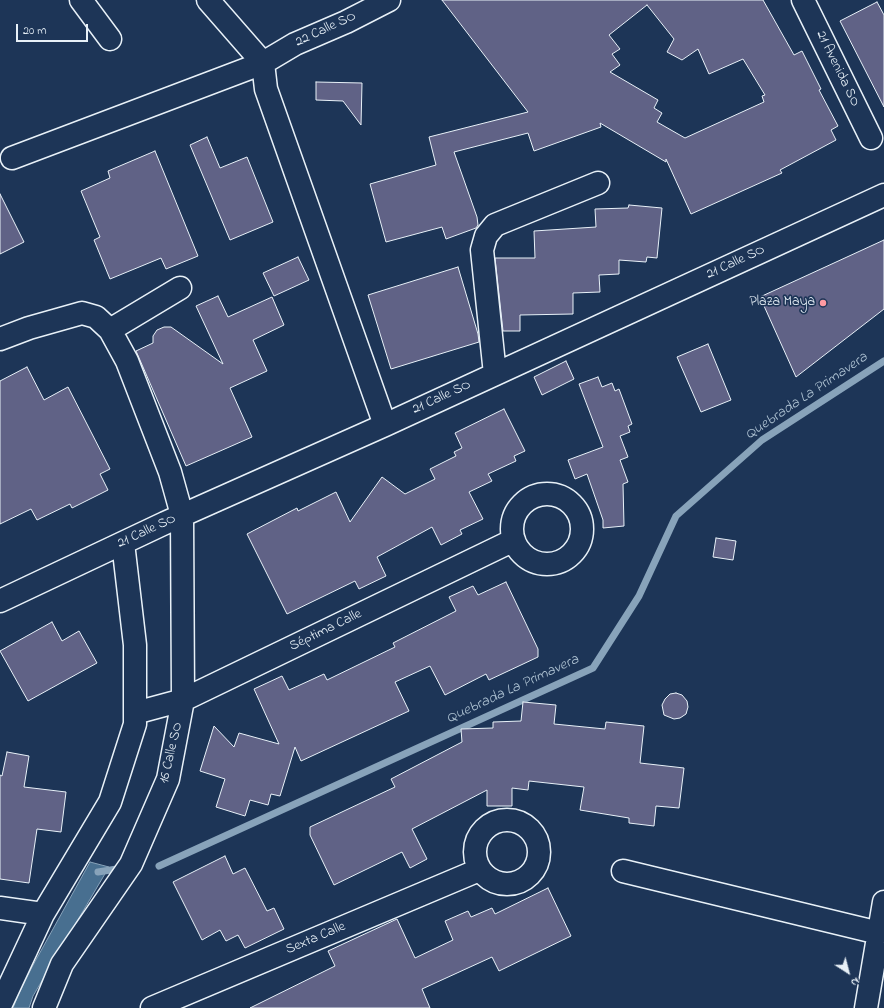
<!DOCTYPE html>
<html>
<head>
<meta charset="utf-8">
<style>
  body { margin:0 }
  #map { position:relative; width:884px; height:1008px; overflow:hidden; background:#1d3557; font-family:"Indie Flower",sans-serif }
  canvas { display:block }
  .north { position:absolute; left:828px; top:952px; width:40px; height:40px; -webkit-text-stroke:3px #1d3557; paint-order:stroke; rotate:144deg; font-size:11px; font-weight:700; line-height:16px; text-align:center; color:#e8f1f8 }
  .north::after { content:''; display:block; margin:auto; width:14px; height:18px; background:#e8f1f8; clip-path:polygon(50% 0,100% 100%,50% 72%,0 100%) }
  .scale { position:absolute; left:16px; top:24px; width:72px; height:18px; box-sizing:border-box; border:2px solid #e8f1f8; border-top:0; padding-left:5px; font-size:12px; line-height:14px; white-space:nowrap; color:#e8f1f8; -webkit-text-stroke:3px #1d3557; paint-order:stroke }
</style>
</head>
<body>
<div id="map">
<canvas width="884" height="1008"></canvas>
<div class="north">N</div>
<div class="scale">20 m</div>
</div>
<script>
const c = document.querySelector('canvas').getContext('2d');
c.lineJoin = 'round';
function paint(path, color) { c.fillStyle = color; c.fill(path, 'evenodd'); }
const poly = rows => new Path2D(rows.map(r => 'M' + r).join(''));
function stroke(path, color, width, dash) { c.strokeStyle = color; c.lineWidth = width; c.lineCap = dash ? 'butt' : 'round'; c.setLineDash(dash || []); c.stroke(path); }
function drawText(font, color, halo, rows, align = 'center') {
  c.font = font + ' "Indie Flower",sans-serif'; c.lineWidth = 3.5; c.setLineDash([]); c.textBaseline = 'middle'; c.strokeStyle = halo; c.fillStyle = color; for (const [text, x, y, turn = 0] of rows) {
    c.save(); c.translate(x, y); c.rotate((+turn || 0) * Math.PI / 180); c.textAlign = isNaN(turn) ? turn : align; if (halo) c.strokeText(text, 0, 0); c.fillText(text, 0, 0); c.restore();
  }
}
const water = poly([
  [90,862,109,867,33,996,29,1008,13,1008,19,993,32,967,90,862]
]);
paint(water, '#486f90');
stroke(water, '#88a3ba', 1);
stroke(poly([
  [159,866,593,668,639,596,676,516,762,440,884,361],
  [98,872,123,868]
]), '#88a3ba', 7);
const building = poly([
  [442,0,763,0,794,55,802,51,821,89,819,90,838,126,831,130,836,140,780,170,782,173,691,214,666,159,666,162,600,123,601,127,534,151,528,133,454,152,477,217,478,225,476,228,446,239,442,227,386,242,370,184,436,165,429,137,528,112,442,0],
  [647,5,674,39,667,52,682,60,698,49,709,74,743,59,765,95,762,96,764,102,685,138,657,122,662,113,654,108,658,100,610,72,620,65,612,54,620,49,609,35,647,5],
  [877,2,884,15,884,107,840,21,877,2],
  [316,82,362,83,361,125,343,101,316,100,316,82],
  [207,137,220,168,247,157,273,222,230,240,190,145,207,137],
  [155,151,198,256,166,269,161,258,110,279,94,240,100,237,81,191,110,178,108,171,155,151],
  [0,194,24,242,0,254,0,194],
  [629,205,662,208,657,258,647,257,646,262,619,260,619,274,599,275,600,292,573,293,573,314,520,315,520,331,503,331,495,258,535,258,534,231,596,227,595,209,628,208,629,205],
  [884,240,884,309,796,377,760,297,884,240],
  [298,257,309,280,274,296,263,273,298,257],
  [458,267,478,334,479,342,391,369,368,295,458,267],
  [218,296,228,317,272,297,284,325,253,340,267,371,230,388,252,437,186,466,136,351,153,343,153,336,157,330,164,327,171,327,223,364,196,306,218,296],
  [708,344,731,400,701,412,677,357,708,344],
  [566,361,574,379,542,395,534,377,566,361],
  [27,367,44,400,68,387,110,469,100,474,108,490,72,508,70,504,37,520,31,509,0,524,0,381,27,367],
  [598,377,602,387,612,383,615,391,619,389,632,424,628,426,630,432,620,436,628,457,620,460,628,482,623,484,624,526,603,528,603,520,587,474,575,479,568,460,603,447,579,384,598,377],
  [504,409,525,451,514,456,516,461,488,474,492,481,469,492,483,519,460,530,462,534,441,545,432,527,377,557,386,576,359,589,355,581,287,614,247,534,297,508,298,511,336,492,350,522,382,477,405,494,435,479,430,469,456,456,454,452,462,448,455,433,504,409],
  [716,538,736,541,733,560,713,557,716,538],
  [506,582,538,649,538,657,489,680,486,674,445,695,430,666,395,682,409,711,301,761,295,747,280,796,271,794,268,805,250,800,245,816,216,807,225,779,200,771,214,726,234,747,239,733,279,744,254,689,282,676,289,690,324,674,327,680,395,647,393,643,456,611,449,597,473,586,478,595,506,582],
  [52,622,62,641,79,631,97,663,28,701,0,651,52,622],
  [676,693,682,695,687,701,688,707,686,714,680,718,674,719,664,715,662,705,665,699,670,694,676,693],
  [523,702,556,705,554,724,605,729,606,722,644,726,640,763,684,768,679,808,656,806,654,826,629,823,629,818,580,810,584,787,529,781,528,790,512,788,512,806,487,806,487,790,412,829,427,859,410,868,402,852,334,885,310,835,310,827,395,787,391,779,462,742,461,729,493,728,493,722,521,721,523,702],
  [7,752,29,756,24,787,66,792,61,832,37,829,29,883,0,879,0,775,2,776,7,752],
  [225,856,233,874,245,868,267,911,274,908,284,929,245,948,238,935,226,941,220,930,202,940,173,882,225,856],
  [548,888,571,936,499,971,492,957,422,989,430,1008,250,1008,335,966,328,951,397,919,415,958,453,940,445,921,468,911,471,917,492,908,495,914,548,888]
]);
paint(building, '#606286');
stroke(building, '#e8f1f8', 1);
const minor = poly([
  [81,0,110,39],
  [208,0,263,63,266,89,385,425],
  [803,0,871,138],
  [12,158,263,63,295,44,346,22,389,0],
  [110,330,180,288],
  [0,339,29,328,82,313,96,317,110,330,127,361,170,472,182,515,183,700,168,779,131,864,62,964,44,1008],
  [495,374,482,250,486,236,495,225,598,183],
  '512 529a35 35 0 1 1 70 0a35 35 0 1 1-70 0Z',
  [0,601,165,523,385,425,884,195],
  [135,713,183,700,514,540],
  '475 852a32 32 0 1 1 64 0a32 32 0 1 1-64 0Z',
  [623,871,879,933],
  [0,908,43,914],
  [0,1006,43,914,110,802,135,724,135,645,123,543],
  [152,1008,479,870],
  [866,1008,884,902]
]);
stroke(minor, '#e8f1f8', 25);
stroke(minor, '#1d3557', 22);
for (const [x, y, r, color] of [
  [823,303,4,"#ff9aa2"]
]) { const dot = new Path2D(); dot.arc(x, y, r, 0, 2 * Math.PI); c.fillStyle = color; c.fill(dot); stroke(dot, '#1d3557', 1.5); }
drawText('14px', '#e8f1f8', '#1d3557', [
  ["22 Calle SO",326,30,-25],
  ["21 Avenida SO",837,69,64],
  ["21 Calle SO",736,263,-25],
  ["21 Calle SO",442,398,-25],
  ["21 Calle SO",147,532,-25],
  ["Séptima Calle",326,631,-26],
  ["16 Calle SO",172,753,-77],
  ["Sexta Calle",316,939,-23]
]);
drawText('14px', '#e8f1f8', '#1d3557', [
  ["Plaza Maya",815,303]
], 'right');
drawText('italic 15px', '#b0c4d4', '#1d3557', [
  ["Quebrada La Primavera",807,397,-34],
  ["Quebrada La Primavera",513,690,-25]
]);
</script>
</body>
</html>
